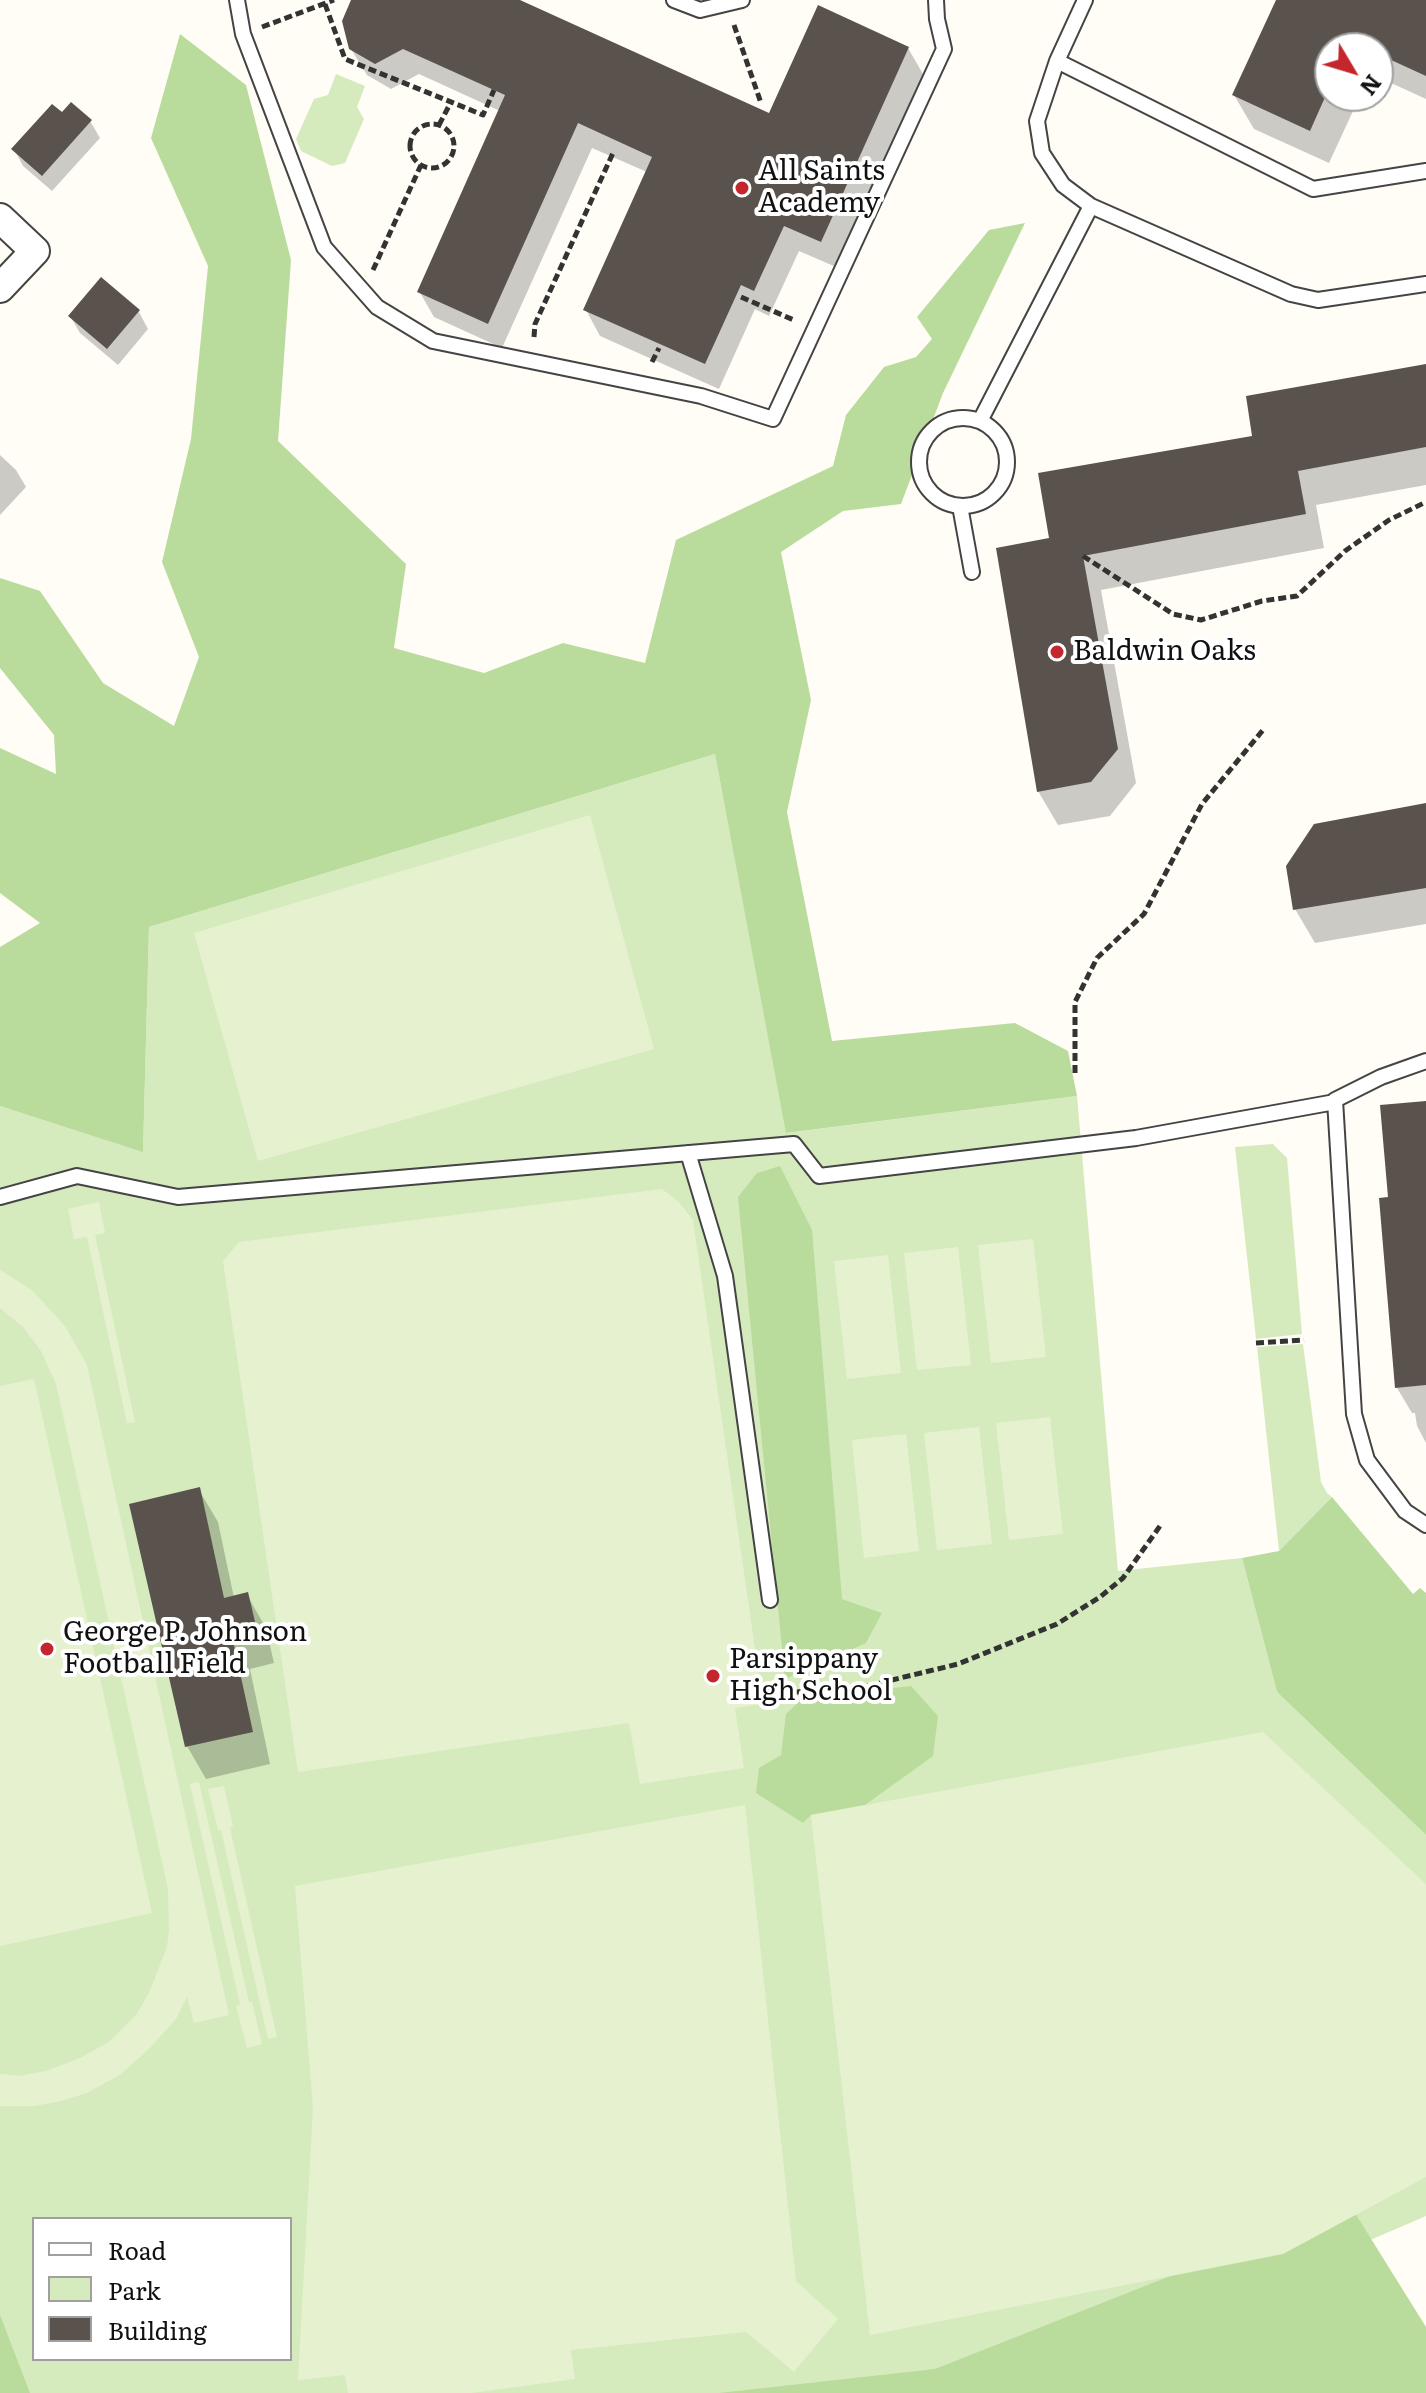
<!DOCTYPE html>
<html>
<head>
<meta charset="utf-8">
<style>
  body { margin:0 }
  #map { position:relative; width:1426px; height:2393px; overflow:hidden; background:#fffdf5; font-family:Literata,serif }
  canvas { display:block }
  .legend { position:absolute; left:32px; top:2217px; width:260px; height:144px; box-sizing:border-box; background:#fff; border:2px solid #a0a0a0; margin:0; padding:10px 14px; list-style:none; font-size:24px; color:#111 }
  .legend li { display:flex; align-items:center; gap:16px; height:40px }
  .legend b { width:40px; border:2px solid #a0a0a0 }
  .north { position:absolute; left:1314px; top:32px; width:80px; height:80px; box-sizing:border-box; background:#fff; border:2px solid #a0a0a0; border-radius:50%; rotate:128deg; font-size:22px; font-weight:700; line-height:32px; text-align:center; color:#111 }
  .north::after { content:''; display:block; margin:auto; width:28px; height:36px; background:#c4262e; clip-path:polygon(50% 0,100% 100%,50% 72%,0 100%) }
</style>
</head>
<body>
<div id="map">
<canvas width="1426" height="2393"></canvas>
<ul class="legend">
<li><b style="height:10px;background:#fff"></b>Road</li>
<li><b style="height:22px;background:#d5ebbd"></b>Park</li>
<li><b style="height:22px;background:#5a524d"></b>Building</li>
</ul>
<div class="north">N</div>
</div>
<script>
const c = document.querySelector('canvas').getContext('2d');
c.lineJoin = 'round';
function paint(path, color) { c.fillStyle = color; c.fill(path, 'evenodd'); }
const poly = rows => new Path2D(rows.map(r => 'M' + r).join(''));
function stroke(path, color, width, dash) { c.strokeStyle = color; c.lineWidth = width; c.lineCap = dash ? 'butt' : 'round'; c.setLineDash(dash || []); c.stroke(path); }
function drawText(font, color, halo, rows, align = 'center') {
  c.font = font + ' Literata,serif'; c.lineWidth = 8; c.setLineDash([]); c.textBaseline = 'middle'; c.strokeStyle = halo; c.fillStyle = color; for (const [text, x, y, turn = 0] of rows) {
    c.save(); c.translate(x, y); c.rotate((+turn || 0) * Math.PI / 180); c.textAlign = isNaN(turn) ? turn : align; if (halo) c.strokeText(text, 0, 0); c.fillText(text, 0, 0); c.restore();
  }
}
paint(poly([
  [336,74,365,86,357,107,364,119,345,163,332,166,301,151,296,139,314,99,328,95],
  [715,754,787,1133,1077,1096,1118,1571,1242,1558,1277,1692,1426,1835,1426,2216,1016,2393,0,2393,0,1106,143,1151,149,927],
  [34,2219,290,2219,290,2359,34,2359],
  [1273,1144,1287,1158,1302,1334,1256,1339,1235,1147],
  [1303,1344,1321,1482,1327,1493,1332,1497,1279,1551,1257,1347]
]), '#d5ebbd');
paint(poly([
  [180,34,246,85,291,260,278,441,406,564,394,648,484,673,563,643,645,663,676,540,833,466,846,415,884,367,916,357,932,339,917,317,989,230,1025,223,943,393,901,504,843,511,781,552,811,700,787,812,832,1041,1015,1023,1068,1051,1077,1096,786,1133,715,754,149,927,143,1152,0,1106,0,947,40,923,0,893,0,748,56,774,54,735,0,668,0,578,40,591,103,683,174,726,199,657,162,562,191,439,208,266,151,138],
  [780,1166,812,1230,842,1599,882,1613,866,1643,785,1679,738,1197,757,1173],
  [1332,1497,1413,1594,1420,1588,1426,1593,1426,1835,1277,1692,1242,1558,1279,1551],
  [911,1686,938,1716,933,1756,865,1805,811,1815,803,1823,756,1793,759,1768,781,1755,786,1714,808,1693,838,1694],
  [1350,2205,1426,2327,1426,2393,719,2393,935,2369],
  [0,2315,30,2393,0,2393]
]), '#b9dc9c');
paint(poly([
  [590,815,654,1049,258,1161,194,933],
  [662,1189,679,1202,693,1220,763,1704,735,1708,744,1768,640,1784,629,1723,298,1772,223,1261,239,1242],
  [99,1202,105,1233,95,1235,135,1422,127,1423,87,1237,74,1239,68,1209],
  [1033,1239,1046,1357,991,1363,978,1245],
  [958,1247,971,1365,917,1370,904,1253],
  [888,1255,901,1373,847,1379,834,1261],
  [0,1270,32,1290,65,1326,87,1365,229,2015,194,2023,187,1997,176,2019,150,2048,121,2074,87,2093,61,2101,35,2106,0,2106,0,2074,19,2076,46,2071,80,2058,109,2042,136,2015,149,1993,167,1947,169,1929,168,1889,56,1384,41,1351,24,1328,0,1308],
  [34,1379,152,1913,0,1946,0,1386],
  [1050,1417,1063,1534,1009,1540,996,1423],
  [979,1427,992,1544,937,1550,924,1433],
  [906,1434,919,1551,864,1558,852,1440],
  [1263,1732,1426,1884,1426,2177,1283,2254,870,2335,811,1815],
  [199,1782,249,2002,252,2002,262,2044,247,2048,236,2006,240,2004,190,1784],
  [224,1786,233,1826,230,1828,277,2037,268,2039,221,1830,218,1830,208,1789],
  [745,1805,796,2281,838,2319,794,2372,746,2332,571,2350,575,2379,471,2393,348,2393,345,2375,298,2380,313,2108,295,1886]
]), '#e6f2cf');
paint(poly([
  [361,0,515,0,770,115,908,48,923,74,836,267,799,251,769,316,755,309,719,389,600,336,586,310,647,172,592,148,502,348,434,317,419,291,500,111,419,74,391,89,367,75,351,49],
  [1278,0,1426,0,1426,99,1378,77,1378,48,1330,48,1330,96,1360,96,1329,163,1254,129,1234,95],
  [62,115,90,121,100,138,52,191,23,166,14,149],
  [139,312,148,329,118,365,80,333,70,316],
  [1426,366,1426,485,1316,505,1324,548,1101,590,1136,783,1110,816,1058,825,1038,791,1052,540,1255,437],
  [0,455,16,470,26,487,0,515],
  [1426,805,1426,924,1315,943,1295,909],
  [1426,1103,1426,1443,1417,1426,1415,1413,1412,1413,1397,1388,1390,1199],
  [199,1490,218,1522,234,1598,247,1595,266,1628,274,1663,250,1669,270,1764,206,1779,187,1746]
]), '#0003');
paint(poly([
  [351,0,520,0,769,113,818,5,909,47,821,242,784,226,754,291,741,285,705,364,583,310,652,157,578,123,488,324,417,292,505,95,403,49,375,64,349,49,342,21],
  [1276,0,1426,0,1426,76,1378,54,1378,48,1330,48,1330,86,1310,131,1232,95],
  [71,102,92,120,42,176,11,149,52,104,62,112],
  [101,277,140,310,107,349,68,316],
  [1426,364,1426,447,1298,471,1306,514,1083,556,1118,749,1091,782,1037,792,996,548,1049,538,1038,473,1252,436,1246,396],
  [1426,803,1426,888,1293,910,1286,866,1314,824],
  [1426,1101,1426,1385,1395,1388,1379,1198,1388,1197,1380,1105],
  [200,1487,224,1598,248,1592,257,1630,232,1636,253,1732,185,1747,129,1504]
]), '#5a524d');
const lane = poly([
  [237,0,243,34,324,247,377,307,433,341,701,396,773,419,944,49,937,19,936,0],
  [674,0,700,10,742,0],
  [1085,0,1057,61,1037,121,1042,153,1063,185,1091,206,1291,294,1318,300,1426,284],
  [1057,61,1313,189,1426,171],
  '919 462a44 44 0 1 1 88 0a44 44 0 1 1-88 0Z',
  [980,421,1091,206],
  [960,506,972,572],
  [1426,1061,1381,1077,1335,1100,1354,1414,1367,1460,1405,1511,1426,1525],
  [688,1153,725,1276,770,1600],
  [0,1197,77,1176,178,1197,794,1144,819,1176,1136,1138,1335,1102]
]);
const street = poly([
  [0,218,35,251,0,288]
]);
stroke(lane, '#444', 18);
stroke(street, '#444', 32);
stroke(poly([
  [325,4,345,59,483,115,494,90],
  [734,25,761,103],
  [262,27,334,0],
  '410 146a22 22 0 1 1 44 0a22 22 0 1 1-44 0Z',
  [439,125,451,102],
  [373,270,421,165],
  [741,297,796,321],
  [534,337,535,324,613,153],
  [652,362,659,348],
  [1083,556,1173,614,1201,620,1262,601,1297,596,1345,551,1389,520,1426,502],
  [1075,1073,1075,1002,1097,958,1144,914,1202,804,1263,730],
  [1256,1343,1304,1340],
  [796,1692,859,1688,958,1664,1057,1624,1100,1597,1123,1578,1160,1526]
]), '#333', 5, [8, 4]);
stroke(lane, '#fff', 14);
stroke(street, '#fff', 28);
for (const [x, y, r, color] of [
  [742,188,8,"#c4262e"],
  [1057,652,8,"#c4262e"],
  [47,1649,8,"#c4262e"],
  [713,1676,8,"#c4262e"]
]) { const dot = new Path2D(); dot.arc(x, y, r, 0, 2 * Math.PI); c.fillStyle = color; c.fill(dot); stroke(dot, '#fff', 3); }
drawText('28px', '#111', '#fff', [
  ["All Saints",758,172],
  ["Academy",758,204],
  ["Baldwin Oaks",1073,652],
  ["George P. Johnson",63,1633],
  ["Football Field",63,1665],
  ["Parsippany",729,1660],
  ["High School",729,1692]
], 'left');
</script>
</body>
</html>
